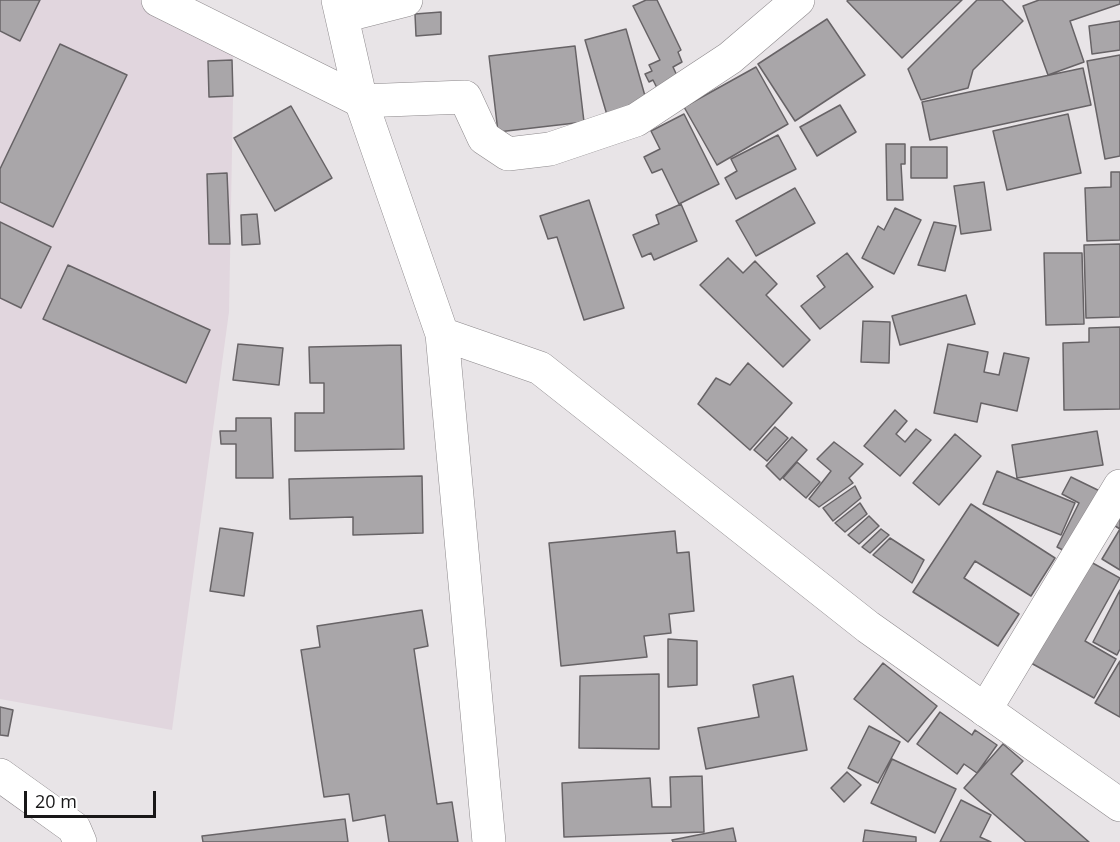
<!DOCTYPE html>
<html>
<head>
<meta charset="utf-8">
<style>
  body { margin:0 }
  #map { position:relative; width:1120px; height:842px; overflow:hidden; background:#e8e4e7; font-family:"Open Sans",sans-serif }
  canvas { display:block }
  .scale { position:absolute; left:24px; top:791px; width:132px; height:27px; box-sizing:border-box; border:3px solid #181718; border-top:0; padding-left:8px; font-size:18px; line-height:21px; white-space:nowrap; color:#181718; -webkit-text-stroke:4px #fff; paint-order:stroke }
</style>
</head>
<body>
<div id="map">
<canvas width="1120" height="842"></canvas>
<div class="scale">20 m</div>
</div>
<script>
const c = document.querySelector('canvas').getContext('2d');
c.lineJoin = 'round';
function paint(path, color) { c.fillStyle = color; c.fill(path, 'evenodd'); }
const poly = rows => new Path2D(rows.map(r => 'M' + r).join(''));
function stroke(path, color, width, dash) { c.strokeStyle = color; c.lineWidth = width; c.lineCap = dash ? 'butt' : 'round'; c.setLineDash(dash || []); c.stroke(path); }
paint(poly([
  [0,0,157,0,233,37,233,100,229,312,172,730,0,699]
]), '#e1d6de');
const building = poly([
  [0,0,40,0,20,41,0,31,0,0],
  [646,0,657,0,681,50,678,52,682,62,673,67,679,80,658,90,653,80,649,82,645,74,652,71,649,65,660,60,633,6,646,0],
  [848,0,962,0,902,58,847,1,848,0],
  [977,0,1002,0,1023,21,973,70,968,88,921,100,908,69,977,0],
  [1039,0,1120,0,1120,4,1070,21,1084,62,1048,75,1023,6,1039,0],
  [441,12,441,34,416,36,415,14,441,12],
  [827,19,865,75,795,121,758,64,827,19],
  [1120,21,1120,50,1092,54,1089,26,1120,21],
  [626,29,647,103,607,115,585,40,626,29],
  [60,44,127,75,53,227,0,202,0,169,60,44],
  [575,46,584,122,498,132,489,56,575,46],
  [1120,55,1120,156,1105,159,1087,61,1120,55],
  [232,60,233,96,209,97,208,61,232,60],
  [756,67,788,124,717,165,684,107,756,67],
  [1083,68,1091,105,930,140,922,102,1083,68],
  [840,105,856,132,817,156,800,127,840,105],
  [291,106,332,178,275,211,234,138,291,106],
  [684,114,719,184,679,204,662,169,652,173,644,157,660,149,651,131,684,114],
  [1068,114,1081,173,1007,190,993,131,1068,114],
  [778,135,796,169,736,199,725,178,737,171,731,159,778,135],
  [886,144,905,144,905,164,901,164,903,200,887,200,886,144],
  [911,147,947,147,947,178,911,178,911,147],
  [1111,172,1120,172,1120,240,1087,241,1085,188,1111,187,1111,172],
  [227,173,230,244,209,244,207,174,227,173],
  [984,182,991,230,961,234,954,186,984,182],
  [795,188,815,223,756,256,736,221,795,188],
  [589,200,624,308,584,320,557,237,548,239,540,216,589,200],
  [681,204,697,241,654,260,651,253,642,257,633,235,659,224,656,215,681,204],
  [895,208,921,220,894,274,862,258,878,226,884,230,895,208],
  [257,214,260,244,242,245,241,215,257,214],
  [0,222,51,247,21,308,0,298,0,222],
  [934,222,956,226,945,271,918,265,934,222],
  [1120,244,1120,317,1086,318,1084,245,1120,244],
  [847,253,873,287,820,329,801,306,825,287,817,276,847,253],
  [1044,253,1082,253,1084,324,1046,325,1044,253],
  [728,258,743,273,755,261,777,284,766,295,810,340,783,367,700,285,728,258],
  [68,265,210,330,186,383,43,319,68,265],
  [966,295,975,324,900,345,892,316,966,295],
  [863,321,890,322,889,363,861,362,863,321],
  [1120,327,1120,409,1064,410,1063,343,1089,342,1089,328,1120,327],
  [238,344,283,348,279,385,233,380,238,344],
  [948,344,988,352,984,372,999,375,1004,353,1029,358,1017,411,981,403,977,422,934,413,948,344],
  [401,345,404,449,295,451,295,413,324,413,324,383,310,383,309,347,401,345],
  [748,363,792,403,750,450,698,404,716,378,730,385,748,363],
  [895,410,907,421,896,434,905,442,916,429,931,440,900,476,864,446,895,410],
  [236,418,271,418,273,478,236,478,236,444,221,444,220,431,236,431,236,418],
  [775,427,788,438,767,461,754,450,775,427],
  [1097,431,1103,465,1017,478,1012,445,1097,431],
  [955,434,981,456,939,505,913,483,955,434],
  [792,437,807,450,780,480,766,466,792,437],
  [834,442,863,464,849,478,853,483,819,507,809,499,831,471,817,459,834,442],
  [797,462,820,482,806,498,783,478,797,462],
  [997,471,1075,503,1061,535,983,504,997,471],
  [422,476,423,533,353,535,353,517,290,519,289,479,422,476],
  [1071,477,1108,495,1076,557,1057,547,1079,503,1062,494,1071,477],
  [855,486,861,498,833,521,823,508,855,486],
  [1120,488,1120,570,1102,559,1120,529,1102,518,1120,488],
  [860,503,867,514,845,532,835,523,860,503],
  [971,504,1055,558,1031,596,975,561,964,578,1019,614,998,646,913,592,971,504],
  [869,516,879,526,859,544,848,535,869,516],
  [220,528,253,533,244,596,210,591,220,528],
  [881,529,889,535,870,553,862,547,881,529],
  [675,531,677,553,689,552,694,611,669,614,671,633,644,636,647,657,561,666,549,543,675,531],
  [890,538,924,560,912,583,873,555,890,538],
  [1089,561,1120,578,1085,641,1116,659,1094,698,1031,663,1089,561],
  [1120,590,1120,649,1117,655,1093,642,1120,590],
  [422,610,428,646,414,649,437,804,452,802,458,842,389,842,385,815,353,821,349,794,324,797,301,650,320,647,317,626,422,610],
  [668,639,697,641,697,685,668,687,668,639],
  [1120,661,1120,717,1095,703,1120,661],
  [883,663,937,706,908,742,854,699,883,663],
  [659,674,659,749,579,748,580,676,659,674],
  [793,676,807,750,706,769,698,728,759,717,753,685,793,676],
  [0,707,13,710,8,736,0,735,0,707],
  [940,712,972,735,975,730,997,745,977,773,964,764,957,774,917,744,940,712],
  [869,726,900,742,878,783,848,768,869,726],
  [1003,744,1023,761,1011,774,1089,842,1026,842,964,788,1003,744],
  [892,759,956,789,935,833,871,803,892,759],
  [847,772,861,785,844,802,831,788,847,772],
  [702,776,704,832,564,837,562,783,650,778,652,807,671,807,670,777,702,776],
  [961,800,991,815,980,837,991,842,940,842,961,800],
  [345,819,348,842,203,842,202,836,345,819],
  [733,828,736,842,673,842,672,840,733,828],
  [865,830,916,837,916,842,863,842,865,830]
]);
paint(building, '#a9a6a9');
stroke(building, '#676366', 1.5);
const minor = poly([
  [158,0,361,101,465,97,484,138,508,154,550,149,636,120,730,58,798,0],
  [343,16,406,0],
  [985,710,1120,486],
  [0,775,74,828,80,842]
]);
const tertiary = poly([
  [338,0,361,101,442,334,489,842],
  [442,334,540,368,868,627,1120,805]
]);
stroke(minor, '#8c888b', 34);
stroke(tertiary, '#8c888b', 34);
stroke(minor, '#fff', 33);
stroke(tertiary, '#fff', 33);
</script>
</body>
</html>
